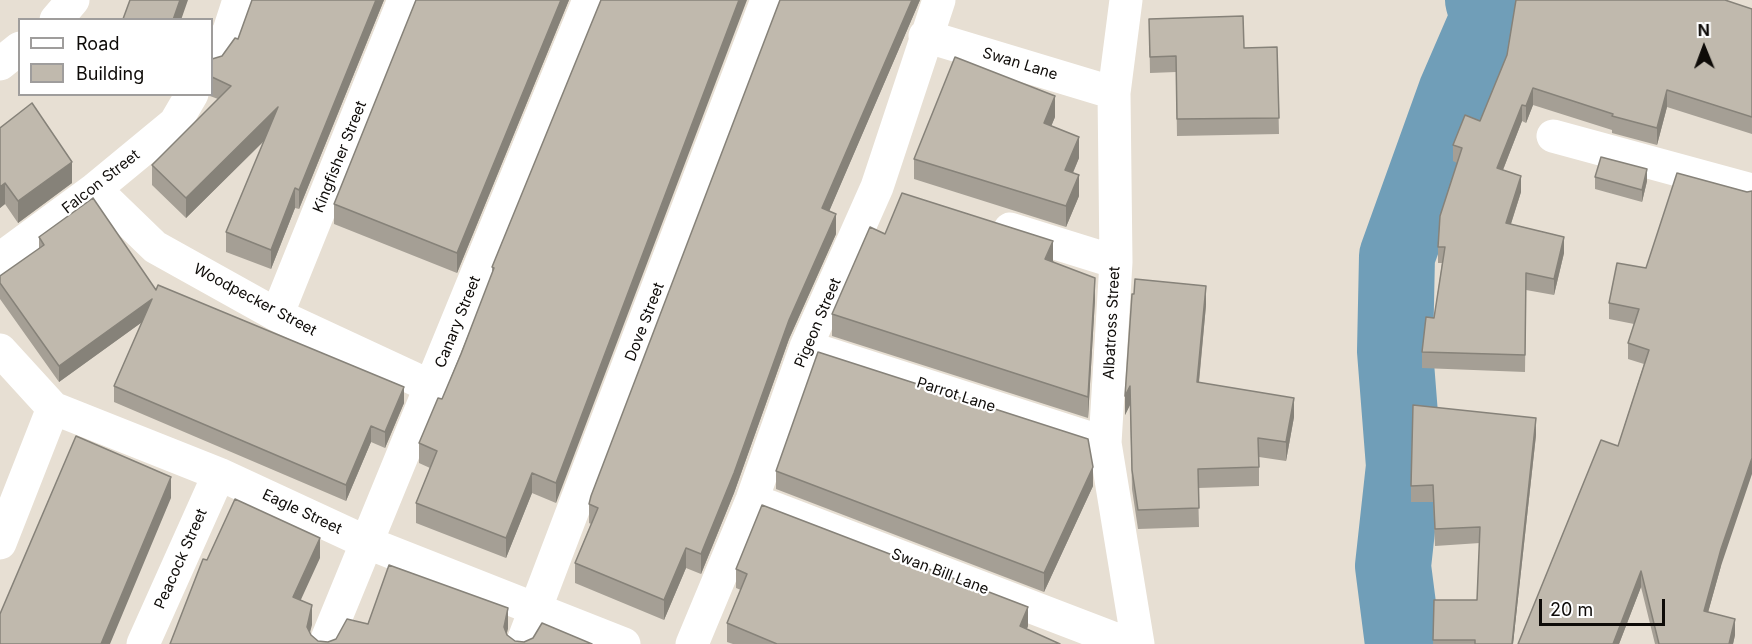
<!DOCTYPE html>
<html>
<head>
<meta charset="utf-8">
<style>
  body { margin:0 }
  #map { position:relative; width:1752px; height:644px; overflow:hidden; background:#e7dfd3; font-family:Inter,sans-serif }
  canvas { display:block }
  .legend { position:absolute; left:18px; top:18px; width:195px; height:78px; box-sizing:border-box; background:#fff; border:2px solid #9f9d9c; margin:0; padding:8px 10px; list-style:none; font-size:18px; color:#0e0b08 }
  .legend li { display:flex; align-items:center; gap:12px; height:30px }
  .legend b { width:30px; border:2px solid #9f9d9c }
  .north { position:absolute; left:1674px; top:18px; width:60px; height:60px; -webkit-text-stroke:4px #fff; paint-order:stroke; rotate:359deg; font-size:16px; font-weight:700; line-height:24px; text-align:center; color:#0e0b08 }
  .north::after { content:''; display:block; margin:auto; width:21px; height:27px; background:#0e0b08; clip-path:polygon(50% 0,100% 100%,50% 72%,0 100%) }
  .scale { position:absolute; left:1539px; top:599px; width:126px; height:27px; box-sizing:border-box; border:3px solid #0e0b08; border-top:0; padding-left:8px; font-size:18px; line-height:21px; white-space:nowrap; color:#0e0b08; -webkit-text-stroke:4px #fff; paint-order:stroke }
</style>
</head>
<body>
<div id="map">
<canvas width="1752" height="644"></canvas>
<ul class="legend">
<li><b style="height:8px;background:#fff"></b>Road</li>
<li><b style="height:16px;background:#c0b9ad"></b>Building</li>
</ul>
<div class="north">N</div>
<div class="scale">20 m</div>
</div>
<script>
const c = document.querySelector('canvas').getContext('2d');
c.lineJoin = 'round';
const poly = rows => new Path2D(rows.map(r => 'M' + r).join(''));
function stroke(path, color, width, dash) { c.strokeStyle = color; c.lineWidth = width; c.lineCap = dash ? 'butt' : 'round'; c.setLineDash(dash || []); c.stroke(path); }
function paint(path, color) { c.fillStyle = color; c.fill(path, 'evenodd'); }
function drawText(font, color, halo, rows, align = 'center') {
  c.font = font + ' Inter,sans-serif'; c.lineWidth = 4.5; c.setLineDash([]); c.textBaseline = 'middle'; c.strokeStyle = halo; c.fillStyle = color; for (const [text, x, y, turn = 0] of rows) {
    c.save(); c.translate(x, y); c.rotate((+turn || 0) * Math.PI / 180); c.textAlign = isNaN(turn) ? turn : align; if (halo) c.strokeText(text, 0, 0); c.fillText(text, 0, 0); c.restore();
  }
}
stroke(poly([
  [1403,644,1393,566,1404,466,1395,351,1397,256,1456,92,1488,18,1483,0]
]), '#709eb8', 76);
stroke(poly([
  [1126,0,1114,93,1116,262,1105,443,1138,644],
  [56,20,73,0],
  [925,36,1114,93],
  [212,60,229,31,239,0],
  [0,64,20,48],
  [1553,136,1752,190],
  [95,189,155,247,277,315,432,387],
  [1010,229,1116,262],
  [0,259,95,189,175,123,192,94],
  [277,315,404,0],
  [806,347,1105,443],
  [0,350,53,408,219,474,368,543,624,644],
  [752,500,1128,644],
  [0,543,53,408],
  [143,644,219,474],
  [325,644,589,0],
  [522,644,767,0],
  [692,644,752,500,806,347,877,187,939,0]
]), '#fff', 33);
paint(poly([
  [252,0,384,0,299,209,295,208,271,269,226,252,226,232,264,141,186,218,152,185,152,165,218,99,210,96,210,94,212,94,212,59,222,56,238,39],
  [416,0,569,0,457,273,334,224,334,204],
  [601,0,556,503,532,493,506,558,416,523,416,503,430,468,419,463,419,443,442,399,492,276,492,267],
  [780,0,920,0,829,211,836,234,789,339,734,493,701,574,686,568,664,620,575,583,575,563,591,524,589,523,589,504],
  [1752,9,1752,134,1667,107,1657,145,1612,133,1612,130,1533,105,1526,123,1522,121,1503,170,1521,192,1511,224,1564,253,1554,295,1526,290,1525,372,1422,368,1422,352,1434,318,1442,263,1438,263,1438,247,1457,163,1453,161,1453,145,1480,121,1507,55],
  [1149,19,1244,48,1277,47,1279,134,1177,136,1176,72,1150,73],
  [1055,117,1051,126,1079,158,1073,173,1079,196,1066,227,914,179,914,159],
  [0,128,72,183,18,223,5,204,0,208],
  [1595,177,1647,181,1642,202,1595,189],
  [1747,192,1721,566,1708,612,1735,635,1733,644,1655,644,1641,587,1619,644,1518,644,1618,446,1644,364,1628,359,1628,343,1634,324,1609,319,1609,303,1646,268],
  [885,234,1053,261,1095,299,1088,418,832,336,832,314],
  [39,237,404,403,385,448,371,442,346,501,114,402,114,386,142,322,59,382,0,299,0,283,39,248],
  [1206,305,1199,383,1294,417,1286,461,1259,457,1259,486,1198,488,1199,527,1138,529,1132,489,1130,405,1125,415,1125,396],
  [1536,435,1513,644,1433,644,1434,600,1477,600,1480,543,1435,546,1433,502,1411,502,1411,486],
  [776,471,1093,486,1044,592,776,489],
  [736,569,1028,626,1027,629,1060,644,733,644,727,642,727,623,741,590,736,588]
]), '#a59f95');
paint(poly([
  [180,0,188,0,181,20,173,20],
  [376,0,384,0,299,209,299,190],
  [561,0,569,0,457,273,457,253],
  [739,0,747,0,556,503,556,483],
  [912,0,920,0,822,228,822,208],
  [1533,88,1533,105,1526,123,1526,106],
  [1667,90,1667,107,1657,145,1657,128],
  [1055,96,1055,117,1044,144,1044,123],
  [1522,105,1522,121,1497,185,1497,168],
  [278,107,278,127,186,218,186,198],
  [1079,137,1079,158,1065,191,1065,170],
  [72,162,72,183,18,223,18,201],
  [1647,169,1647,181,1642,202,1642,190],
  [1079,175,1079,196,1066,227,1066,206],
  [1521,176,1521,192,1506,239,1506,223],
  [5,183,5,204,0,208,0,187],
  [295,188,295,208,271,269,271,250],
  [836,214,836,234,789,339,734,493,701,574,701,554,789,320],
  [1564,237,1564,253,1554,295,1554,279],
  [1053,241,1053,262,1045,259],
  [1095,278,1095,299,1088,418,1088,397],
  [1206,286,1206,305,1197,401,1197,382],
  [152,299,152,315,59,382,59,366],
  [1130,386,1130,405,1125,415,1125,396],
  [404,387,404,403,385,448,385,432],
  [1294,398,1294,417,1286,461,1286,442],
  [1536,418,1536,435,1513,644,1512,644],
  [371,426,371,442,346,501,346,485],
  [1752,458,1752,474,1721,566,1704,627,1704,611,1721,549],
  [1093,467,1093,486,1044,592,1044,573],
  [532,473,532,493,506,558,506,538],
  [171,477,171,498,110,644,101,644],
  [320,538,320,558,293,617,293,597],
  [686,548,686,568,664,620,664,600],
  [1641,571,1641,587,1619,644,1613,644],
  [312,605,312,625,307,644,307,627],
  [1028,607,1028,626,1020,644,1020,626],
  [508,608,508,629,504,644,504,627],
  [1735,619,1735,635,1733,644,1729,644]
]), '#868279');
const building = poly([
  [130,0,180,0,173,20,125,20,123,19,130,0],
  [252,0,376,0,299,190,295,188,271,250,226,232,278,107,186,198,152,165,231,86,212,77,212,59,222,56,235,38,238,39,252,0],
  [416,0,561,0,457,253,334,204,416,0],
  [601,0,739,0,556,483,532,473,506,538,416,503,437,451,419,443,438,398,442,399,461,354,494,268,492,267,601,0],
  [780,0,912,0,822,208,836,214,789,320,734,473,701,554,686,548,664,600,575,563,598,508,589,504,591,496,780,0],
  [1516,0,1725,0,1752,9,1752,117,1667,90,1657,128,1612,116,1613,114,1533,88,1526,106,1522,105,1497,168,1521,176,1506,223,1564,237,1554,279,1526,273,1525,355,1422,352,1426,317,1434,318,1445,247,1438,247,1440,216,1462,148,1453,145,1465,115,1480,121,1507,55,1516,0],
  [1243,16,1244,48,1277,47,1279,118,1177,119,1176,56,1150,57,1149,19,1243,16],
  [955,57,1055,96,1044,123,1079,137,1065,170,1079,175,1066,206,914,159,955,57],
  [32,103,72,162,18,201,5,183,0,187,0,128,32,103],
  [1601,157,1647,169,1642,190,1595,177,1601,157],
  [1677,173,1747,192,1752,191,1752,458,1721,549,1704,611,1735,619,1729,644,1659,644,1641,571,1613,644,1518,644,1601,440,1618,446,1649,350,1628,343,1639,309,1609,303,1617,263,1646,268,1677,173],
  [902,193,1053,241,1045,259,1095,278,1088,397,832,314,870,227,885,234,902,193],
  [93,198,156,290,158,285,404,387,385,432,371,426,346,485,114,386,152,299,59,366,0,283,0,276,44,245,39,237,93,198],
  [1135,279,1206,286,1197,382,1294,398,1286,442,1258,438,1259,467,1198,469,1199,508,1138,510,1132,470,1130,386,1125,396,1132,294,1134,294,1135,279],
  [818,352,1088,439,1093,467,1044,573,776,471,818,352],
  [1413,405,1536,418,1512,644,1475,644,1475,640,1433,640,1434,600,1477,600,1480,527,1435,529,1433,485,1411,486,1413,405],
  [76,436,171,477,101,644,0,644,0,614,76,436],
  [235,499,320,538,293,597,312,605,307,627,311,635,318,641,328,642,336,639,347,619,368,624,389,565,508,608,504,627,507,635,515,641,524,642,533,638,542,623,592,644,170,644,203,559,207,560,235,499],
  [762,505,1028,607,1020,626,1060,644,777,644,727,623,747,574,736,569,762,505]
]);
paint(building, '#c0b9ad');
stroke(building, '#868279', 1.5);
drawText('15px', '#0e0b08', '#fff', [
  ["Swan Lane",1020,64,17],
  ["Kingfisher Street",340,157,-68],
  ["Falcon Street",101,182,-38],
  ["Woodpecker Street",255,300,28],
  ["Canary Street",458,322,-68],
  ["Dove Street",645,322,-69],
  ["Pigeon Street",818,323,-67],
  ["Albatross Street",1112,323,-87],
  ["Parrot Lane",956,395,18],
  ["Eagle Street",302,512,25],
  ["Peacock Street",181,559,-66],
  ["Swan Bill Lane",940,572,21]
]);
</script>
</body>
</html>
